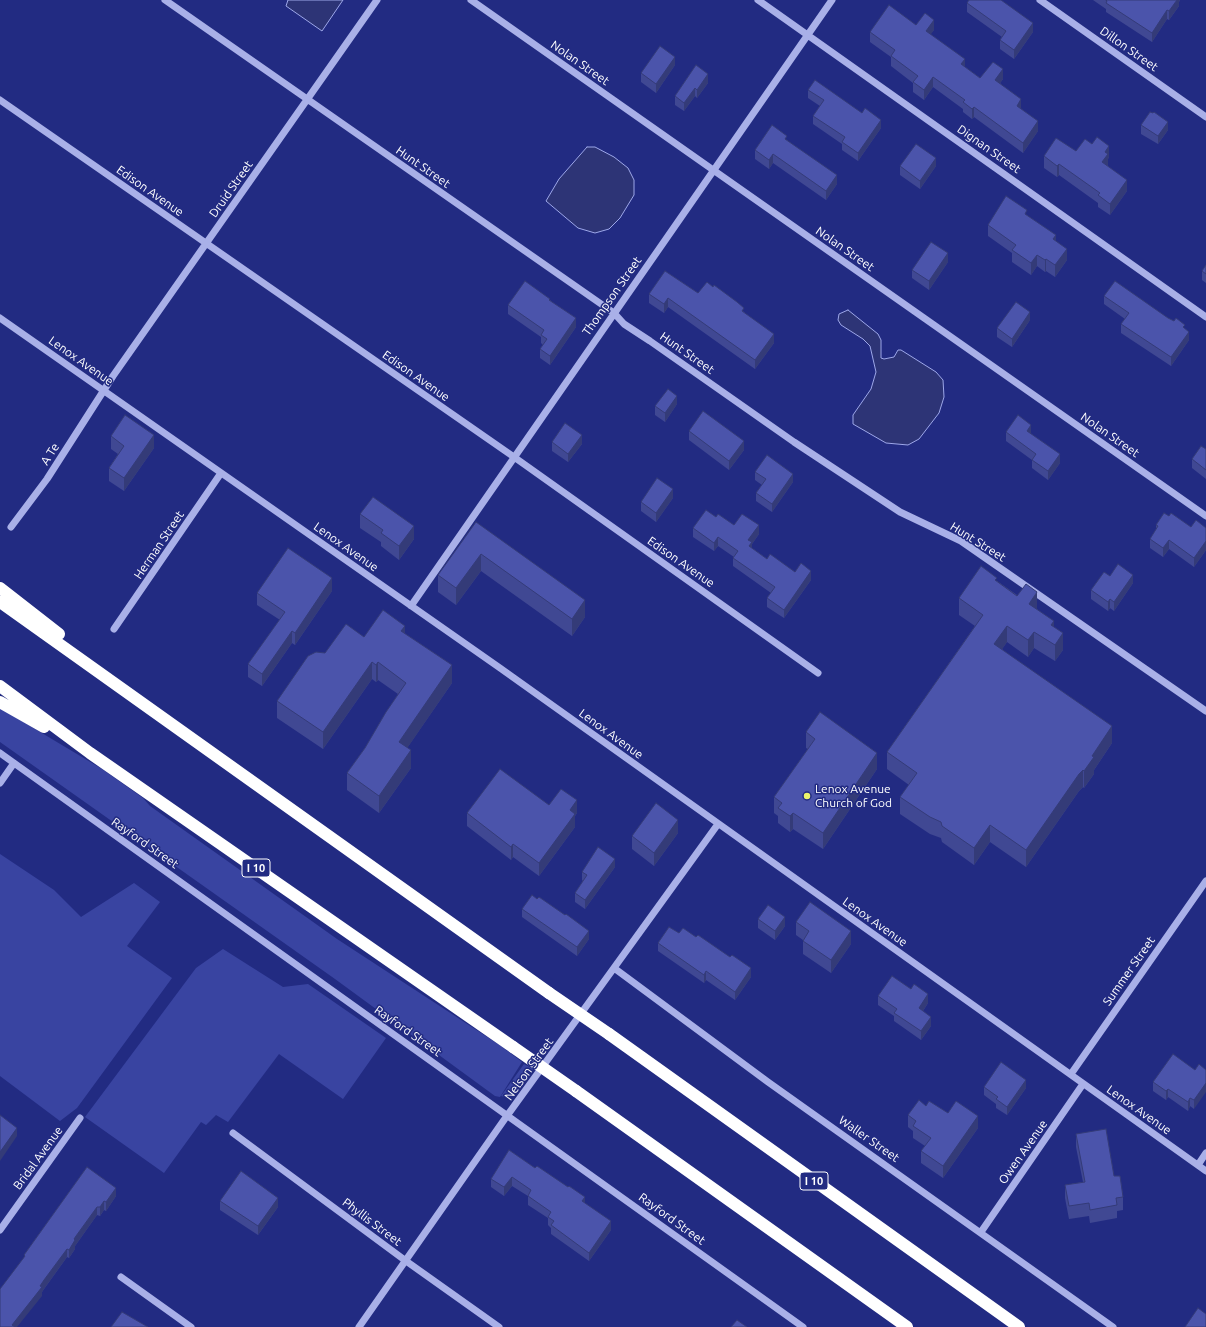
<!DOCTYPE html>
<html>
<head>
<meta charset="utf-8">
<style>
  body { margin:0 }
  canvas { display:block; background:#222b82 }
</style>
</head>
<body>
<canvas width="1206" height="1327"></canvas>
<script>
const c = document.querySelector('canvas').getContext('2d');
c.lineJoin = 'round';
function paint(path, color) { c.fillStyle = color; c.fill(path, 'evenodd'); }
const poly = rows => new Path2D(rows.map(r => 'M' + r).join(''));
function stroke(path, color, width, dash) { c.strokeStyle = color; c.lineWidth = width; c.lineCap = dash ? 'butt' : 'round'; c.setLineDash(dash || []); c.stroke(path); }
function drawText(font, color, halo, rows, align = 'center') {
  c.font = font + ' Ubuntu,sans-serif'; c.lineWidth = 3; c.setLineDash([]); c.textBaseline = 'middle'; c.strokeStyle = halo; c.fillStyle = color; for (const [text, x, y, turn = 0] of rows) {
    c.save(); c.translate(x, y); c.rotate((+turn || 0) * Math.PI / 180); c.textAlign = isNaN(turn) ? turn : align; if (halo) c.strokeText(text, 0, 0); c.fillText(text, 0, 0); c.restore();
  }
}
paint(poly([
  [0,708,102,769,143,798,150,806,337,939,501,1046,522,1062,500,1097,495,1096,335,979,0,742],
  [0,854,54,890,81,917,134,883,160,902,127,946,172,978,77,1108,60,1121,0,1076],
  [223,949,283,987,308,984,386,1038,343,1099,279,1054,228,1122,216,1115,206,1125,201,1122,164,1173,85,1117,196,968],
  [524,1064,533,1069,516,1092,505,1097,501,1096]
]), '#3944a1');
const water = poly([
  [288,0,343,0,322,31,286,6,288,0],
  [587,147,595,147,614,157,628,168,634,180,634,195,620,218,609,229,595,233,578,228,546,201,559,179,587,147],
  [848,310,878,334,881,340,881,358,884,359,894,357,898,350,901,350,936,372,943,380,944,397,939,413,919,439,908,445,886,443,853,424,853,415,871,389,876,372,870,346,863,339,841,325,838,320,839,314,848,310]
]);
paint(water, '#2d3476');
stroke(water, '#9da7e9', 1);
stroke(poly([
  [165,0,614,313,624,324,650,341,794,442,900,512,961,541,1206,711],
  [471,0,1206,516],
  [758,0,1206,317],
  [1040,0,1206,117],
  [0,100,514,457,818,673],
  [0,318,500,668,1206,1171],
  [11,527,47,479,113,376,377,0],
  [411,606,832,0],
  [114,629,221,473],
  [0,753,803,1327],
  [0,783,14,763],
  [614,968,768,1082,1113,1327],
  [1071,1074,1206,881],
  [233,1133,406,1261,499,1327],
  [1198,1165,1206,1153],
  [0,1230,80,1118],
  [981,1232,1083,1084],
  [121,1277,191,1327],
  [359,1327,504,1120,718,824]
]), '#a9b0e8', 7);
stroke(poly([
  [0,588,59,634],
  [0,602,549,993],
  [0,686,90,753,513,1047],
  [0,702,44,727],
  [609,1034,1019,1327],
  [576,1091,907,1327]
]), '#fff', 12);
stroke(poly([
  [549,993,609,1034],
  [513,1047,576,1091]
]), '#fff', 12);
paint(poly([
  [1093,0,1180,0,1179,2,1179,6,1169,20,1167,19,1152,42,1106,12,1106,9],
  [967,3,1033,32,1014,59,1000,49,1000,40,1002,37,967,12],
  [916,25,934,30,930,34,965,67,980,78,1003,79,1000,83,1021,109,1020,109,1038,131,1023,153,974,117,972,119,963,112,963,109,933,87,924,100,913,92,913,83,891,66,891,57,870,42,870,32],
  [675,65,656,93,641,82,641,73],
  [696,65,708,83,697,98,695,96,684,111,675,105,675,96],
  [808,90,862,113,881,128,858,161,842,150,842,144,813,124,813,116,820,106,808,98],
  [1141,125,1168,130,1158,144,1141,134],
  [787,140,837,184,826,200,773,163,769,169,755,159,755,150],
  [1044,156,1109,157,1108,159,1108,166,1127,191,1110,215,1098,207,1098,203,1059,175,1057,177,1044,168],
  [900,166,936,166,920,189,900,175],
  [1027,215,1056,241,1067,260,1055,277,1046,271,1045,272,1037,266,1031,275,1012,262,1012,253,988,236,988,225],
  [948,262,929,290,912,278,912,270],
  [1206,265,1206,283,1202,280,1202,271],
  [713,287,744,312,774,343,755,369,668,307,664,313,649,303,649,294,698,293],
  [1104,296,1168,318,1174,321,1185,329,1189,340,1171,366,1121,333,1121,324,1125,319,1104,304],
  [550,300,576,327,550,365,540,358,540,349,543,345,541,343,541,337,508,314,508,305],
  [1030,320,1012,347,997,337,997,328],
  [677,404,665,422,655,415,655,406],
  [689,431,744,450,729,470,689,440],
  [1006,432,1031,433,1031,434,1060,463,1048,480,1032,468,1032,460,1006,441],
  [111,436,154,448,124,491,109,481,109,468,118,454,111,449],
  [552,442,582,444,568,462,552,451],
  [1206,449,1206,479,1192,468,1192,459],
  [755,472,793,482,772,512,756,501,756,493,762,485,755,480],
  [673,498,656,522,641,511,641,502],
  [360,514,414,539,399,560,381,546,381,542,360,528],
  [1169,516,1191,527,1206,528,1206,550,1194,567,1169,549,1163,557,1150,548,1150,539,1156,530,1156,525],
  [716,517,734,525,759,534,752,544,752,548,767,559,811,580,784,618,767,607,767,598,771,593,733,566,733,558,734,557,718,546,714,551,693,537,693,528],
  [476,522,585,617,572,636,481,571,456,605,438,592,438,575],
  [1110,576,1133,583,1114,611,1110,608,1108,611,1091,599,1091,590],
  [997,581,1037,609,1054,627,1063,650,1055,661,1034,648,1028,657,1007,642,1002,649,1112,743,1094,770,1094,774,1084,788,1083,787,1079,791,1026,867,990,842,974,865,942,842,941,838,930,834,900,814,900,797,909,785,887,769,887,752,975,626,959,615,959,598],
  [332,591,295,645,292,643,262,686,248,677,248,664,280,620,257,605,257,593],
  [405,634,452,683,407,748,411,768,379,813,347,790,347,773,365,748,398,694,378,680,376,682,372,679,323,749,277,718,277,701,325,653,364,637],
  [806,732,877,769,823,849,793,829,790,832,778,823,778,816,774,813,774,797,808,749,806,748],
  [549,805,577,813,575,816,575,827,539,876,513,857,511,860,467,826,467,813],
  [678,833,654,866,632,849,632,836],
  [615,867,585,909,575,902,575,893,583,881,582,880,582,872],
  [522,909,589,939,577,956,522,917],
  [758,919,785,926,775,940,758,928],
  [796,922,851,944,831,973,803,954,803,940,796,935],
  [679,933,751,977,735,1000,706,980,704,983,658,951,658,943],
  [878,996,928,1003,923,1011,931,1026,921,1040,894,1021,894,1016,878,1005],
  [1195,1070,1194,1109,1190,1106,1188,1111,1168,1097,1166,1100,1153,1091,1153,1082],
  [984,1087,1026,1088,1007,1115,996,1108,996,1104,984,1095],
  [926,1106,948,1113,978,1128,943,1178,921,1163,921,1151,925,1146,913,1138,913,1131,908,1127,908,1115],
  [1076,1134,1114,1176,1123,1197,1123,1210,1117,1211,1117,1218,1090,1223,1089,1216,1069,1219,1065,1198,1065,1185,1083,1182,1076,1147],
  [509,1150,585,1203,611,1230,589,1261,551,1234,551,1228,548,1225,548,1218,528,1205,528,1196,512,1186,504,1196,491,1187,491,1179],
  [87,1167,116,1196,106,1211,104,1210,100,1216,97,1215,75,1246,75,1249,69,1258,67,1257,44,1289,42,1292,42,1296,24,1257,24,1255],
  [220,1201,278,1207,258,1235,220,1210]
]), '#404893');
paint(poly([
  [1177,0,1180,0,1179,2,1179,6,1169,20,1169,11],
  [1167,10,1167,19,1152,42,1152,33],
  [934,20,934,30,926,41,926,31],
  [1033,23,1033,32,1014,59,1014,50],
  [675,57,675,65,656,93,656,84],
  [965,59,965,69,961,64],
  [1003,69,1003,79,995,90,995,80],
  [708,74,708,83,697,98,697,90],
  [933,77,933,87,924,100,924,90],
  [695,88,695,96,684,111,684,103],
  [1021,99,1021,109,1017,116,1017,106],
  [974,107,974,117,972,119,972,109],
  [881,120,881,128,858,161,858,153],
  [1038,121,1038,131,1023,153,1023,143],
  [1168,122,1168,130,1158,144,1158,136],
  [1109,146,1109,157,1108,159,1108,165,1102,173,1102,162,1105,152],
  [773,154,773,163,769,169,769,160],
  [936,158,936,166,920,189,920,181],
  [1059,164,1059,175,1057,177,1057,166],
  [837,175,837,184,826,200,826,191],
  [1127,180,1127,191,1110,215,1110,204],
  [1056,235,1056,247,1053,239],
  [1067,249,1067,260,1055,277,1055,265],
  [948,253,948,262,929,290,929,281],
  [1037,255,1037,266,1031,275,1031,263],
  [1046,259,1046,271,1045,272,1045,260],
  [668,298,668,307,664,313,664,304],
  [1030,312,1030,320,1012,347,1012,339],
  [576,318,576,327,550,365,550,356],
  [1189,332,1189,340,1171,366,1171,357],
  [774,334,774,343,755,369,755,360],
  [677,396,677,404,665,422,665,413],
  [1031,425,1031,433,1027,440,1027,431],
  [154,435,154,448,124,491,124,478],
  [582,435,582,444,568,462,568,454],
  [744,441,744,450,729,470,729,461],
  [1060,454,1060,463,1048,480,1048,471],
  [793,474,793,482,772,512,772,504],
  [673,489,673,498,656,522,656,513],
  [759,525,759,534,752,544,752,551,749,555,748,540],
  [414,526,414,539,399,560,399,546],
  [718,537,718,546,714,551,714,543],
  [1169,540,1169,549,1163,557,1163,548],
  [1206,541,1206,550,1194,567,1194,558],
  [481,554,481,571,456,605,456,588],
  [811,571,811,580,784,618,784,610],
  [1133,575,1133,583,1114,611,1114,602],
  [332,578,332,591,295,645,295,633],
  [1037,592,1037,609,1029,620,1029,604],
  [1110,599,1110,608,1108,611,1108,602],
  [585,600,585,617,572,636,572,619],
  [1054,621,1054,638,1051,625],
  [405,626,405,643,401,631],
  [1007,626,1007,642,994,661,994,644],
  [292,631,292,643,262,686,262,674],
  [1034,632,1034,648,1028,657,1028,640],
  [1063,633,1063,650,1055,661,1055,645],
  [372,662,372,679,323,749,323,732],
  [378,662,378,680,376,682,376,665],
  [452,665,452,683,399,760,399,742],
  [1112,726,1112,743,1094,770,1094,774,1084,788,1084,771,1092,756],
  [411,750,411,768,379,813,379,796],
  [877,753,877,769,823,849,823,833],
  [1083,770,1083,787,1079,791,1026,867,1026,850,1079,774],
  [577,800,577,813,575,816,575,827,539,876,539,863,570,810],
  [793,813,793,829,790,832,790,816],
  [678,820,678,833,654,866,654,853],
  [990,825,990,842,974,865,974,848],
  [513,844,513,857,511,860,511,847],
  [615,859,615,867,585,909,585,900],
  [785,917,785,926,775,940,775,931],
  [589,931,589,939,577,956,577,947],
  [851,931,851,944,831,973,831,960],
  [751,968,751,977,735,1000,735,992],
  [706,971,706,980,704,983,704,975],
  [928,994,928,1003,919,1017,919,1008],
  [931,1017,931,1026,921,1040,921,1031],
  [1026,1080,1026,1088,1007,1115,1007,1107],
  [1206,1083,1206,1092,1194,1109,1194,1100],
  [1168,1089,1168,1097,1166,1100,1166,1091],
  [1190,1098,1190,1106,1188,1111,1188,1102],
  [978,1116,978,1128,943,1178,943,1166],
  [17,1128,17,1136,0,1161,0,1152],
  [512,1177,512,1186,504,1196,504,1187],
  [116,1188,116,1196,106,1211,106,1202],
  [585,1197,585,1205,582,1201],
  [278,1198,278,1207,258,1235,258,1226],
  [104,1201,104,1210,100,1216,100,1207],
  [97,1207,97,1215,75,1246,75,1249,69,1258,69,1250,74,1239],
  [611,1221,611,1230,589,1261,589,1253],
  [67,1249,67,1257,44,1289,42,1292,42,1296,17,1327,12,1327,12,1325,40,1286,44,1280]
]), '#343b78');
const building = poly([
  [969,0,1001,0,1033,23,1014,50,1000,40,1006,31,967,3,969,0],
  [1106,0,1177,0,1169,11,1167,10,1152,33,1106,3,1107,1,1106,0],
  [889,5,916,25,925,13,934,20,926,31,965,59,961,64,980,78,993,62,1003,69,995,80,1021,99,1017,106,1038,121,1023,143,974,107,972,109,963,102,965,100,933,77,924,90,913,82,918,76,891,56,895,50,870,32,889,5],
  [660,46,675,57,656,84,641,73,660,46],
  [696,65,708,74,697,90,695,88,684,103,675,96,696,65],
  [815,80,862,113,865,108,881,120,858,153,842,142,845,137,813,116,824,100,808,90,815,80],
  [1150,112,1153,113,1154,112,1168,122,1158,136,1141,125,1150,112],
  [772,125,787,136,785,139,837,175,826,191,773,154,769,160,755,150,772,125],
  [1097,137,1109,146,1105,152,1108,154,1102,162,1127,180,1110,204,1098,195,1100,193,1059,164,1057,166,1044,156,1056,138,1076,151,1085,139,1092,144,1097,137],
  [916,144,936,158,920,181,900,166,916,144],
  [1006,196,1027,210,1025,214,1056,235,1053,239,1067,249,1055,265,1046,259,1045,260,1037,255,1031,263,1012,250,1016,245,988,225,1006,196],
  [931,242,948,253,929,281,912,270,931,242],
  [1206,265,1206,274,1202,271,1206,265],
  [665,271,698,293,707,282,713,287,714,285,737,302,744,308,742,311,774,334,755,360,668,298,664,304,649,294,665,271],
  [525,281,550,299,549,300,576,318,550,356,540,349,547,339,541,335,544,330,508,305,525,281],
  [1115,281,1168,318,1174,321,1176,318,1185,325,1183,327,1189,332,1171,357,1121,324,1129,313,1104,296,1115,281],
  [1016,302,1030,312,1012,339,997,328,1016,302],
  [668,389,677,396,665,413,655,406,668,389],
  [703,411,744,441,729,461,689,431,703,411],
  [125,415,154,435,124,478,109,468,124,446,111,436,125,415],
  [1018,415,1031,425,1027,431,1060,454,1048,471,1032,460,1036,454,1006,432,1018,415],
  [565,423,582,435,568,454,552,442,565,423],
  [1201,446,1206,449,1206,470,1192,459,1201,446],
  [767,455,793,474,772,504,756,493,766,479,755,472,767,455],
  [657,478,673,489,656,513,641,502,657,478],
  [373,497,414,526,399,546,381,533,383,530,360,514,373,497],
  [706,510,716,517,718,514,734,525,742,514,759,525,748,540,752,542,749,546,767,559,770,554,795,572,801,563,811,571,784,610,767,598,775,587,733,558,738,551,718,537,714,543,693,528,706,510],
  [1164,513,1169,516,1171,513,1191,527,1196,520,1206,528,1206,541,1194,558,1169,540,1163,548,1150,539,1158,526,1156,525,1164,513],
  [476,522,585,600,572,619,481,554,456,588,438,575,476,522],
  [288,548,332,578,295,633,292,631,262,674,248,664,285,612,257,593,288,548],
  [1118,564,1133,575,1114,602,1110,599,1108,602,1091,590,1104,572,1110,576,1118,564],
  [981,566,997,578,995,580,1017,596,1026,584,1037,592,1029,604,1054,621,1051,625,1063,633,1055,645,1034,632,1028,640,1007,626,994,644,1112,726,1092,756,1094,757,1084,771,1083,770,1079,774,1026,850,990,825,974,848,942,826,941,822,930,817,900,797,917,773,887,752,983,615,959,598,981,566],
  [383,610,405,626,401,631,452,665,399,742,411,750,379,796,347,773,365,748,386,712,406,683,378,662,376,665,372,662,323,732,277,701,308,656,316,652,325,653,346,624,364,637,383,610],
  [820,712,877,753,823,833,793,813,790,816,778,808,782,803,774,797,815,739,806,732,820,712],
  [500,769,549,805,561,789,577,800,570,810,575,814,539,863,513,844,511,847,467,813,500,769],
  [656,803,678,820,654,853,632,836,656,803],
  [598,847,615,859,585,900,575,893,587,875,582,872,598,847],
  [532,895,537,899,539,897,565,915,566,914,589,931,577,947,522,909,532,895],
  [810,902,851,931,831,960,803,941,809,931,796,922,810,902],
  [768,905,785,917,775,931,758,919,768,905],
  [669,927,679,933,683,928,696,937,698,935,730,957,732,955,751,968,735,992,706,971,704,975,658,943,669,927],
  [892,976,911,989,914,984,928,994,919,1008,931,1017,921,1031,894,1013,897,1009,878,996,892,976],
  [1173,1054,1195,1070,1199,1064,1206,1070,1206,1083,1194,1100,1190,1098,1188,1102,1168,1089,1166,1091,1153,1082,1173,1054],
  [1001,1062,1026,1080,1007,1107,996,1099,998,1097,984,1087,1001,1062],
  [919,1100,926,1106,929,1101,948,1113,956,1101,978,1116,943,1166,921,1151,931,1138,913,1126,916,1121,908,1115,919,1100],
  [0,1115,17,1128,0,1152,0,1115],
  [1106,1129,1114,1176,1120,1176,1123,1197,1116,1198,1117,1205,1090,1210,1089,1203,1069,1206,1065,1185,1085,1182,1076,1134,1106,1129],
  [509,1150,535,1168,537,1166,568,1187,569,1186,585,1197,582,1201,611,1221,589,1253,551,1225,554,1221,548,1217,551,1212,528,1196,531,1190,512,1177,504,1187,491,1179,509,1150],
  [87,1167,116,1188,106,1202,104,1201,100,1207,97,1207,76,1236,74,1239,75,1240,69,1250,67,1249,44,1280,40,1286,42,1287,12,1325,15,1327,0,1327,0,1289,25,1256,24,1255,87,1167],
  [241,1171,278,1198,258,1226,220,1201,241,1171],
  [1198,1308,1206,1314,1206,1327,1185,1327,1198,1308],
  [122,1312,148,1327,111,1327,122,1312],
  [737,1320,747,1327,731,1327,737,1320]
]);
paint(building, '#4b54ab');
stroke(building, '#343b78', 1);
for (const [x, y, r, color] of [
  [807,796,4,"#edf46b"]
]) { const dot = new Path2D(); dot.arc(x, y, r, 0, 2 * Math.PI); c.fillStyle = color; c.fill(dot); stroke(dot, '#222b82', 1.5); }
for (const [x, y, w] of [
  [256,868,28],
  [814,1181,28]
]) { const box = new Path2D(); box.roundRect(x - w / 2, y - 9, w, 18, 3); c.fillStyle = '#222b82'; c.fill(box); stroke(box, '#fff', 1); }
drawText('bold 11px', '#fff', null, [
  ["I 10",256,868],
  ["I 10",814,1181]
]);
drawText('12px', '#fff', '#222b82', [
  ["Dillon Street",1129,49,35],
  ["Nolan Street",580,63,35],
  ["Dignan Street",989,149,35],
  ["Hunt Street",423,167,35],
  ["Druid Street",231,189,-55],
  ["Edison Avenue",150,191,35],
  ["Nolan Street",845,249,35],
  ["Thompson Street",612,296,-55],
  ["Hunt Street",687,353,35],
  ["Lenox Avenue",81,361,35],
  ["Edison Avenue",416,376,35],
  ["Nolan Street",1110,435,35],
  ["A Te",50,454,-57],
  ["Hunt Street",978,542,32],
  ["Herman Street",159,545,-56],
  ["Lenox Avenue",346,547,35],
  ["Edison Avenue",681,562,35],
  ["Lenox Avenue",611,734,36],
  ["Rayford Street",145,843,35],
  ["Lenox Avenue",875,922,35],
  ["Summer Street",1129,971,-55],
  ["Rayford Street",408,1031,35],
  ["Nelson Street",529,1069,-54],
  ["Lenox Avenue",1139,1110,35],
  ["Waller Street",869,1139,35],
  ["Owen Avenue",1023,1152,-55],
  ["Bridal Avenue",38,1158,-54],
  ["Rayford Street",672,1219,36],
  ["Phyllis Street",372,1222,37]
]);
drawText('12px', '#fff', '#222b82', [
  ["Lenox Avenue",815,789],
  ["Church of God",815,803]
], 'left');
</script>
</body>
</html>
